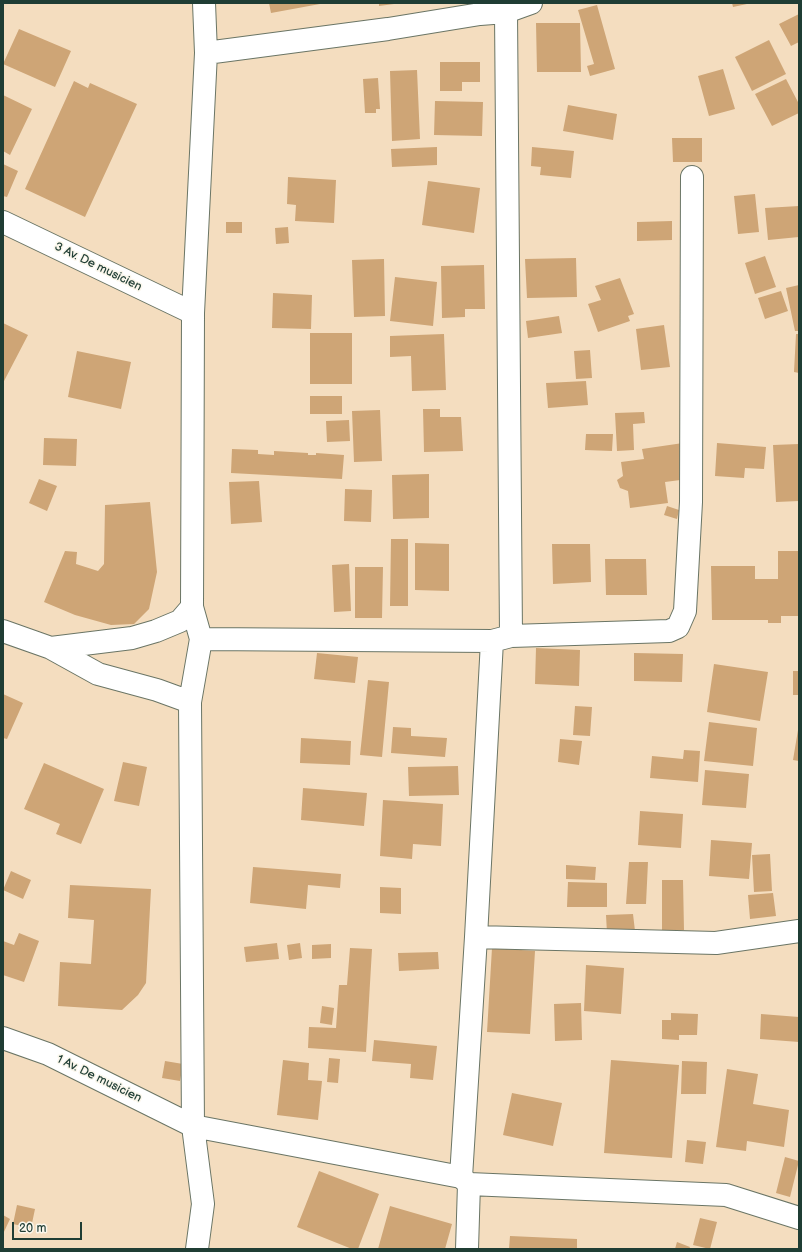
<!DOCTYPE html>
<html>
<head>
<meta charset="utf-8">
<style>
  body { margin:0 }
  #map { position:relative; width:802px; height:1252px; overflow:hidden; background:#f4ddbf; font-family:"Balsamiq Sans",sans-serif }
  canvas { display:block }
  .frame { position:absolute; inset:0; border:4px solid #1f3d34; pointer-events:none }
  .scale { position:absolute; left:12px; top:1222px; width:70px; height:18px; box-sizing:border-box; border:2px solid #1f3d34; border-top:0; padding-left:5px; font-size:12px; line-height:14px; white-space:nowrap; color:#1f3d34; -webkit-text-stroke:3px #fbf7ec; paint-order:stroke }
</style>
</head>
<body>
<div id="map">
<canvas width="802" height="1252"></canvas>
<div class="frame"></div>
<div class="scale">20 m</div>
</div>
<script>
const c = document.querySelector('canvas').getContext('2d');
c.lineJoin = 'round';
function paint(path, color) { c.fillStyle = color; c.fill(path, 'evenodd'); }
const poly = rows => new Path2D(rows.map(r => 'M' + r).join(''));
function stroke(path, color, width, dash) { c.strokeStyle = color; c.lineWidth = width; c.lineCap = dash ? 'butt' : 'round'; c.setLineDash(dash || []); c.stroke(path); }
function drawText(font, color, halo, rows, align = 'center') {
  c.font = font + ' "Balsamiq Sans",sans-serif'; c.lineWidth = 3; c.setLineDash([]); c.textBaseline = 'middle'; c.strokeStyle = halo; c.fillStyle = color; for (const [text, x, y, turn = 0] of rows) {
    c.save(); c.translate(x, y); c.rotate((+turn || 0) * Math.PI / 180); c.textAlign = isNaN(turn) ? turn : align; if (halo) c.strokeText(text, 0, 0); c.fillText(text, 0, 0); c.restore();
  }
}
paint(poly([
  [269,3,320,3,320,4,271,13],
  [379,3,394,3,394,4,379,6],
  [732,3,747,3,747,4,733,7],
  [597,5,615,69,590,76,587,66,594,64,578,10],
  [799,14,799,42,791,46,779,24],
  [536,23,580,23,581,72,537,72],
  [19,29,71,51,55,87,3,64],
  [769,40,786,74,752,91,735,57],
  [440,62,480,62,480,82,462,82,462,91,440,91],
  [723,69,735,109,709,116,698,76],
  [417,70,420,139,392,141,390,71],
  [378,78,380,109,376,109,376,113,365,113,363,79],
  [786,79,799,104,799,113,772,126,755,94],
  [74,81,88,88,90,83,137,104,85,217,25,189],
  [3,95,32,109,10,155,3,151],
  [435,101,483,102,482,136,434,135],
  [568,105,617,114,613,140,563,131],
  [672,138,702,138,702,162,673,162],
  [437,147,437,165,392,167,391,149],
  [532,147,574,151,571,178,540,175,541,167,531,166],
  [3,164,18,171,7,197,3,196],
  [288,177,336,180,334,223,295,221,296,205,287,204],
  [428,181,480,188,474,233,422,225],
  [755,194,759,232,738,234,734,196],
  [799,206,799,237,768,240,765,208],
  [672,221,672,240,637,241,637,222],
  [226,222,242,222,242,233,226,233],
  [288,227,289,243,276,244,275,228],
  [765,256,776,287,755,294,745,263],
  [576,258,577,297,527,298,525,259],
  [384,259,385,316,354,317,352,260],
  [484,265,485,309,465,309,465,317,442,318,441,266],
  [395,277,437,282,433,326,390,321],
  [620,278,634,314,628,316,630,321,598,332,588,304,601,300,595,286],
  [799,285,799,331,795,331,786,288],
  [781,291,788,311,765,319,758,298],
  [273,293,312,295,311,329,272,328],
  [559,316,562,333,528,338,526,321],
  [3,323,28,335,3,383],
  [664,325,670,367,641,370,636,329],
  [310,333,352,333,352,384,310,384],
  [444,334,446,390,412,391,411,356,390,357,390,336],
  [796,334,799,334,799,373,794,372],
  [590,350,592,378,576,379,574,351],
  [77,351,131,362,121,409,68,397],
  [586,381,588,405,548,408,546,383],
  [310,396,342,396,342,414,310,414],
  [423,409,440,409,440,417,461,417,463,451,424,452],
  [380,410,382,461,354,462,352,411],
  [644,412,645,423,633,424,634,450,617,451,615,413],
  [349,420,350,441,327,442,326,421],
  [586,434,613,434,612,451,585,450],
  [44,438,77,439,76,466,43,465],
  [683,443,688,479,665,482,668,503,630,508,628,491,620,488,617,480,623,476,621,462,644,459,642,449],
  [717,443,766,447,764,469,745,468,744,478,715,476],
  [799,444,799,501,776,502,773,445],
  [232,449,258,450,258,454,274,455,274,451,308,453,308,455,316,455,316,453,344,455,342,479,231,473],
  [429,474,429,518,393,519,392,475],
  [39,479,57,486,47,511,29,503],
  [259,481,262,522,231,524,229,482],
  [345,489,372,490,371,522,344,521],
  [150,502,157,572,149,609,134,624,111,625,75,615,44,602,65,551,77,552,76,564,98,571,104,564,105,505],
  [667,506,679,510,677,519,664,515],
  [391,539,408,539,408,606,390,606],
  [415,543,449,544,449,591,415,590],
  [552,544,590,544,591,582,553,584],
  [778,551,798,551,799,616,781,616,781,623,768,623,768,620,712,620,711,566,755,566,755,579,778,579],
  [605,559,646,559,647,595,606,595],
  [349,564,351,611,334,612,332,565],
  [355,567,383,567,382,618,355,618],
  [536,648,580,650,579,686,535,684],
  [317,653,358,657,355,683,314,679],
  [634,653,683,654,682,682,634,681],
  [714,664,768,672,760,721,707,712],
  [793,671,799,671,799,695,793,695],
  [368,680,389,682,382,757,360,755],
  [3,694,23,703,7,739,3,738],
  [575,706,592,707,590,736,573,735],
  [709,722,757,728,753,766,704,761],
  [393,727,411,728,411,736,447,738,445,757,391,753],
  [798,730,799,730,799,761,793,760],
  [301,738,351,741,350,765,300,763],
  [560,739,582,741,579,765,558,762],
  [684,750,700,751,698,782,650,778,652,756,683,759],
  [123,762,147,767,139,806,114,801],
  [44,763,104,789,81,844,56,834,60,824,24,809],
  [458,766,459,795,409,796,408,767],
  [705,770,749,774,746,808,702,805],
  [303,788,367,793,364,826,301,820],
  [383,800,443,804,441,846,413,844,412,859,380,856],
  [640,811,683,814,681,848,638,845],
  [711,840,752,843,749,879,709,876],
  [770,854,772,891,754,892,752,855],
  [629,862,648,862,646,904,626,904],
  [566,865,596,867,595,880,566,879],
  [253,867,341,874,340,888,308,885,306,909,250,903],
  [11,871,31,880,23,899,3,890],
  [662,880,683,880,684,930,662,931],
  [568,882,607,883,607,907,567,907],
  [70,885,151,889,146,983,138,995,122,1010,58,1006,60,962,91,964,94,920,68,918],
  [380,887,401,888,401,914,380,913],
  [773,893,776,916,750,919,748,895],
  [633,914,635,931,607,933,606,915],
  [19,933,39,941,24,982,3,975,3,941,14,945],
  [277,943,279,959,246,962,244,947],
  [300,943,302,958,289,960,287,945],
  [331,944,331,958,312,959,312,945],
  [350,948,372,949,366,1052,308,1048,309,1027,336,1028,339,985,347,985],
  [492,948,535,951,530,1034,487,1032],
  [438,952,439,969,399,971,398,953],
  [586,965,624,968,621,1014,584,1011],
  [581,1003,582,1040,555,1041,554,1004],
  [322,1006,334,1008,332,1025,320,1023],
  [671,1013,698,1014,697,1035,679,1035,679,1040,662,1039,662,1020,671,1020],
  [761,1014,799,1017,799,1042,760,1039],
  [374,1040,437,1046,433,1080,410,1078,411,1064,372,1061],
  [329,1058,340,1059,338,1083,327,1082],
  [283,1060,309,1063,308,1080,322,1081,318,1120,277,1115],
  [611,1060,679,1065,672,1158,604,1153],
  [165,1061,183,1064,180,1081,162,1078],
  [682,1061,707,1062,706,1094,681,1094],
  [727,1069,758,1074,753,1104,789,1110,784,1147,747,1141,746,1151,716,1147],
  [512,1093,562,1103,553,1146,503,1135],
  [687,1140,706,1142,703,1164,685,1162],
  [785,1157,799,1161,790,1197,776,1193],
  [319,1171,379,1194,358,1249,352,1249,297,1227],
  [17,1205,35,1209,31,1228,13,1224],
  [390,1206,452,1224,445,1249,378,1249],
  [3,1215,10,1219,3,1234],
  [700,1218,717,1222,710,1249,693,1245],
  [510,1236,577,1239,577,1249,509,1249],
  [677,1242,690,1247,689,1249,675,1249]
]), '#cea576');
const minor = poly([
  [506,12,511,636],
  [206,53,388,29,480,14,506,12,531,3],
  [3,222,193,313],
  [3,631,51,648,98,674,157,690,190,702],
  [201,639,492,641,511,636,669,631,678,627,685,611,691,502,692,177],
  [51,648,132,638,156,631,180,621,192,607],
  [476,937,716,943,799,931],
  [3,1038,48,1054,193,1126,461,1177,469,1184,726,1195,799,1218],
  [461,1177,476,937,492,641],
  [197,1249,203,1204,193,1126,190,702,201,639,192,607,193,313,206,53,204,3],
  [467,1249,469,1184]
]);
stroke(minor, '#6a7565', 24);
stroke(minor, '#fff', 22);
drawText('12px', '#1f3d34', '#fbf7ec', [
  ["3 Av. De musicien",98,267,26],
  ["1 Av. De musicien",99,1079,26]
]);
</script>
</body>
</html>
